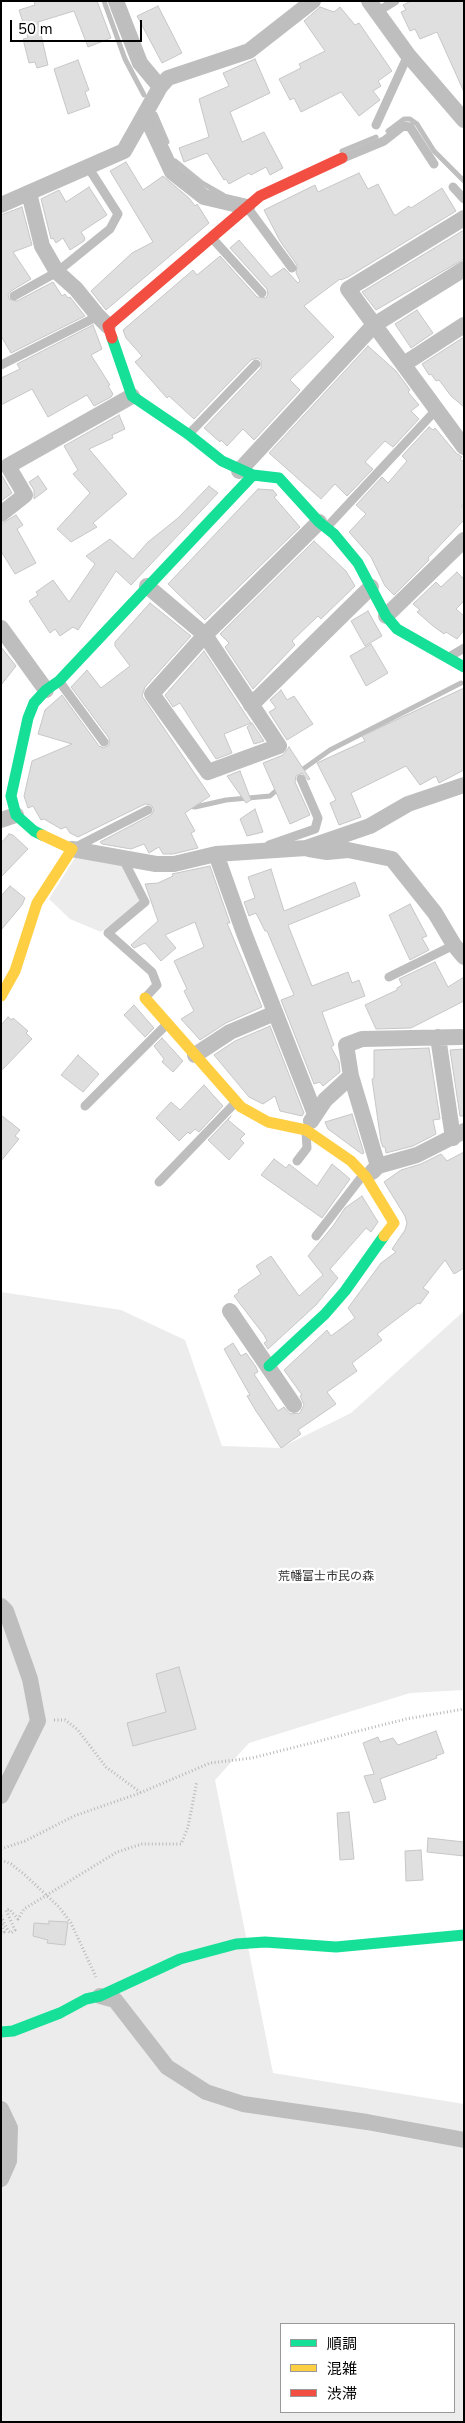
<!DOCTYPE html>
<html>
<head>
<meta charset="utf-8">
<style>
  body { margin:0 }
  #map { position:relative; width:465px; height:2423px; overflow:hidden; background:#fff; font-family:"Nunito Sans","Noto Sans JP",sans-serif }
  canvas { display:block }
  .frame { position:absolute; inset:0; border:2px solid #000; pointer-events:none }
  .legend { position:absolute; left:280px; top:2323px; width:175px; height:90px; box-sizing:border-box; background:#fff; border:1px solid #999; margin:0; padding:6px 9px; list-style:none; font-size:15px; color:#000 }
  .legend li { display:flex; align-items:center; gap:10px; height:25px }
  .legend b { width:25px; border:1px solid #999 }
  .scale { position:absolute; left:10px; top:20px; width:132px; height:22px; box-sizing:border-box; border:2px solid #000; border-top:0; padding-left:6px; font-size:15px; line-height:18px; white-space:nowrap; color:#000; -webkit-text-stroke:4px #fff; paint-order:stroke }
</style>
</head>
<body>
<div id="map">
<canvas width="465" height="2423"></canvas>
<div class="frame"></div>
<ul class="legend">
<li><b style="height:6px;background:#16e098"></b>順調</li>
<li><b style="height:6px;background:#ffcf43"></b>混雑</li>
<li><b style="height:6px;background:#f24e42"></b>渋滞</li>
</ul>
<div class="scale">50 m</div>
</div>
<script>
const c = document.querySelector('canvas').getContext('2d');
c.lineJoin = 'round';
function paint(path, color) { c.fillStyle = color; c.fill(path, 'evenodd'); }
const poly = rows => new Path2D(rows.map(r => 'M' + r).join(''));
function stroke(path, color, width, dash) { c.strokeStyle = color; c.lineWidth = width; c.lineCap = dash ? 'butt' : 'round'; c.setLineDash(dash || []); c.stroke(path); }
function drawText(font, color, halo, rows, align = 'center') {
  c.font = font + ' "Nunito Sans","Noto Sans JP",sans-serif'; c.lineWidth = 4.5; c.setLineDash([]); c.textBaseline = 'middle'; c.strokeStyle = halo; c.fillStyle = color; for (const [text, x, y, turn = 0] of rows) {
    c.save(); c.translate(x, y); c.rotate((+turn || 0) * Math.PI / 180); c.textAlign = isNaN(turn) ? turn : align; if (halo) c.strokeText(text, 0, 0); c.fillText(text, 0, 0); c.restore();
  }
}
paint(poly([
  [76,856,121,864,140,902,101,932,70,919,49,899],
  [1,1292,121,1310,185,1340,222,1446,280,1448,351,1413,464,1311,464,1690,410,1693,249,1743,215,1780,273,2073,464,2104,464,2422,1,2422],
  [281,2324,454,2324,454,2412,281,2412]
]), '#ececec');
stroke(poly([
  [104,1,125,59,144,95],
  [155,114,167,142],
  [388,131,404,119,410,119,417,124,434,151,464,181],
  [342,151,376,137],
  [175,161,202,183,223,195],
  [299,772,330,750,461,683],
  [189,806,195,807,226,800,270,796,279,788]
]), '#bfbfbf', 5);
const building = poly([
  [34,1,97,1,111,38,88,47,74,11,38,22,48,65,37,68,35,62,29,63,23,39,28,38,19,10,35,5,34,1],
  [411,1,464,1,464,92,437,32,420,39,415,29,410,31,401,12,406,10,403,5,411,1],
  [158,6,182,53,162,63,137,16,158,6],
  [320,7,334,12,340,7,355,25,359,23,392,71,378,81,381,86,373,91,380,100,359,116,341,92,301,112,294,98,290,100,279,79,301,68,299,64,325,51,304,21,320,7],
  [255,59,270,93,230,112,242,142,264,132,283,168,270,175,266,167,251,175,249,173,229,184,226,179,224,180,207,153,184,162,179,148,209,137,199,99,229,86,223,73,255,59],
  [78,60,89,90,85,92,90,106,68,114,54,69,78,60],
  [126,162,143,190,163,176,189,198,195,206,197,204,209,223,106,310,91,291,132,253,153,242,110,171,126,162],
  [359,173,368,189,378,184,394,215,396,215,409,206,411,208,442,188,456,211,348,277,341,280,340,279,304,306,334,337,290,380,300,390,254,440,243,429,227,446,221,440,220,442,204,428,261,368,261,360,257,358,251,360,194,419,169,396,167,398,135,362,142,356,126,338,123,330,193,270,197,275,220,256,257,297,266,298,268,294,267,289,230,248,239,240,271,277,284,268,298,283,300,281,296,273,297,265,280,241,264,210,315,185,318,192,359,173],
  [89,187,107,215,81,232,85,238,84,241,70,250,63,238,56,243,53,238,51,239,41,199,59,190,66,202,89,187],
  [22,207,32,245,13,252,31,279,11,291,8,295,9,299,17,301,53,282,62,296,65,294,68,298,70,297,85,316,11,353,1,336,1,215,22,207],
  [464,230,464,259,376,310,362,292,464,230],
  [417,310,433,333,411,348,395,324,417,310],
  [93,325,102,349,91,355,110,385,108,386,113,394,111,397,94,406,87,395,48,417,32,389,1,405,1,378,20,369,17,364,93,325],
  [464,337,464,407,451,396,439,380,436,381,431,374,429,375,422,364,464,337],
  [368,346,396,371,410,390,408,392,419,405,411,411,419,419,393,447,385,441,365,462,373,469,347,496,335,484,321,499,269,453,368,346],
  [119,415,125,429,112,435,113,438,89,449,127,494,93,523,97,527,71,542,57,529,90,493,73,474,78,470,64,446,119,415],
  [429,427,433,430,435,428,456,453,462,457,460,459,464,462,464,504,461,506,464,508,464,520,428,558,429,560,394,595,385,586,371,557,349,532,366,514,356,505,382,477,388,483,407,461,402,456,429,427],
  [1,474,12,493,1,501,1,474],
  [38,476,47,489,34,499,34,490,29,482,38,476],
  [209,486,218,493,131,585,116,571,78,630,73,627,60,636,55,629,50,633,29,601,38,595,36,592,53,580,69,602,95,564,86,556,110,539,133,559,148,542,178,518,209,486],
  [258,489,273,490,277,495,274,497,300,527,205,620,168,584,258,489],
  [16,515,23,525,17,529,36,563,15,574,1,551,1,524,16,515],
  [314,541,346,571,355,586,321,619,318,616,292,641,295,645,253,689,225,647,229,643,220,634,314,541],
  [457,572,464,579,464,601,456,609,464,616,464,630,457,639,446,632,444,634,433,626,417,612,420,610,413,604,436,582,441,587,457,572],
  [150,603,191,636,145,687,142,696,210,796,185,813,195,831,191,833,198,848,173,854,163,854,159,847,149,853,144,844,131,849,102,844,100,842,151,815,154,810,151,805,145,804,78,837,70,833,66,827,61,829,44,819,41,820,33,806,28,808,24,796,32,761,72,744,38,734,45,710,62,695,99,746,104,748,109,745,109,738,71,687,87,670,101,688,130,666,115,646,115,642,150,603],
  [368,611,382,636,365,646,351,621,368,611],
  [371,644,388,673,366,686,350,656,371,644],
  [1,647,16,666,1,685,1,647],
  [204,651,251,723,224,734,232,753,216,759,180,703,173,707,165,695,204,651],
  [464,688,464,770,439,783,436,776,420,785,406,766,351,793,361,817,339,825,330,803,336,800,317,763,365,741,362,736,464,688],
  [281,690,287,700,294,696,313,724,287,740,269,712,276,708,270,700,281,690],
  [252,723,264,741,254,744,247,727,252,723],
  [289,747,310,779,308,780,302,773,296,776,295,782,310,815,290,824,263,763,283,755,289,747],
  [240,771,251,800,246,803,227,776,240,771],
  [255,809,263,832,247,836,240,819,255,809],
  [9,834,13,835,28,849,1,877,1,843,9,834],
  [210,866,230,923,227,923,262,1007,226,1023,200,1040,181,1019,194,1011,184,991,187,989,174,961,204,947,195,922,165,935,176,948,161,961,145,943,134,948,131,945,158,921,145,884,158,883,173,876,172,874,210,866],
  [271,869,284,911,355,882,360,896,288,925,312,986,348,972,352,983,359,980,365,996,322,1012,334,1045,331,1047,339,1062,340,1072,323,1086,320,1082,314,1084,281,1000,294,995,267,931,265,931,256,913,249,916,244,902,255,898,248,877,271,869],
  [10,886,25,898,22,905,1,930,1,896,10,886],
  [410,904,427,936,422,938,429,950,410,960,389,915,410,904],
  [435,962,448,987,464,977,464,1001,411,1028,376,1029,365,1005,397,990,397,988,402,985,399,979,435,962],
  [134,1005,154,1028,145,1037,124,1015,134,1005],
  [8,1017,12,1020,13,1018,28,1031,26,1033,32,1039,1,1071,1,1025,8,1017],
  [270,1026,304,1113,302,1116,280,1111,275,1096,263,1104,249,1097,214,1055,235,1041,270,1026],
  [162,1038,183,1061,173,1072,162,1062,164,1059,154,1046,162,1038],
  [429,1048,440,1119,433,1120,436,1134,413,1146,386,1153,385,1147,383,1147,381,1142,372,1079,374,1078,374,1050,429,1048],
  [464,1049,464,1116,460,1116,450,1050,464,1049],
  [78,1055,99,1074,83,1092,61,1075,78,1055],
  [204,1085,223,1106,199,1132,195,1129,190,1134,188,1132,179,1141,156,1118,171,1102,180,1110,204,1085],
  [352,1114,364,1153,362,1154,328,1129,325,1122,352,1114],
  [1,1115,20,1130,15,1136,19,1139,1,1161,1,1115],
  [231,1116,228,1120,245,1134,240,1139,244,1143,229,1160,208,1140,231,1116],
  [464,1152,464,1268,454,1274,445,1260,423,1288,429,1292,420,1304,418,1303,377,1334,382,1340,352,1363,357,1371,327,1392,336,1404,298,1430,301,1434,281,1448,256,1411,247,1396,250,1395,224,1349,233,1343,241,1356,246,1353,256,1367,258,1372,254,1374,278,1411,284,1407,290,1414,300,1413,304,1405,300,1396,302,1395,284,1370,327,1330,331,1336,355,1318,348,1308,381,1263,396,1252,392,1249,405,1230,407,1223,405,1216,384,1182,401,1170,421,1164,441,1154,447,1161,464,1152],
  [274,1159,286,1168,289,1164,317,1186,332,1164,350,1179,322,1218,261,1175,274,1159],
  [362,1196,378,1222,371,1232,366,1228,330,1269,338,1278,316,1305,268,1349,264,1343,267,1341,264,1335,234,1296,239,1292,238,1290,261,1274,256,1266,271,1256,299,1296,323,1275,308,1256,333,1226,345,1208,362,1196],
  [179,1667,196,1729,133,1746,127,1723,166,1712,156,1674,179,1667],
  [436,1731,444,1753,436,1756,437,1758,380,1779,386,1799,374,1803,364,1776,374,1774,363,1743,378,1737,380,1742,393,1738,398,1745,436,1731],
  [349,1812,354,1859,340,1860,337,1813,349,1812],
  [428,1838,464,1842,464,1856,427,1852,428,1838],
  [421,1850,423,1880,406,1881,405,1851,421,1850],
  [49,1921,68,1922,65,1945,47,1943,48,1940,33,1936,34,1923,49,1924,49,1921]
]);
paint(building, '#dfdfdf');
stroke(building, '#c7c7c7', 1);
stroke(poly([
  [54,1720,65,1720,77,1729,106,1767,140,1792],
  [1,1849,25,1841,74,1816,140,1793,210,1763,252,1758,406,1719,464,1709],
  [1,1860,11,1864,25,1875,59,1907,71,1923,96,1977],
  [1,1916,8,1931,11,1933,15,1930,6,1910,9,1909,18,1919,24,1909,117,1852,142,1844,181,1844,188,1827,197,1781],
  [1,1921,4,1932,1,1931]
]), '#b9b9b9', 3, [1, 2.5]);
stroke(poly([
  [377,12,395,1],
  [376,125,408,55],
  [343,158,384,141,403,126,410,127,434,164],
  [453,187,464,199],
  [247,207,292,268],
  [211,237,262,293],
  [14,296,57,272,110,229,118,214,88,167],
  [1,365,98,316],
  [189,434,256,364],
  [327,527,436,410],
  [449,657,464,648],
  [59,681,104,742],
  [269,845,315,829,318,818,301,779],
  [74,848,148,810],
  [122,857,145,902,108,933,152,972,157,985,145,998],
  [389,977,454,945],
  [85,1106,166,1025],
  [297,1161,307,1148,306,1132],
  [159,1182,236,1102],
  [316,1236,363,1175]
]), '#bebebe', 9);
stroke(poly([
  [116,1,140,63,160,87],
  [369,1,408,55,464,120],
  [146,116,172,172,204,197,247,207],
  [29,193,42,246,57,272,76,289,98,316,108,326],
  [1,205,124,151,160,87,168,78,249,51,313,1],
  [464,218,348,289,464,447],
  [404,364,464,325],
  [239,471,374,325,464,269],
  [1,514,25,495,8,466,132,396],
  [147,586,205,635,279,746,208,772,152,694,205,635,319,522],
  [386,616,464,540],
  [1,628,46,690],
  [251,705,371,587],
  [1,820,16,815],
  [72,849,156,864,174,864,216,854,306,848,370,826,408,804,464,785],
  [309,849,327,852,348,850,392,859,435,913,454,945,464,957],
  [216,854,244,933,315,1114],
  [438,1037,453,1138],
  [195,1055,230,1032,275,1013],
  [311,1121,325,1100,351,1076],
  [378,1166,351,1076,346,1045,362,1039,461,1037],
  [372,1172,378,1166,417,1155,464,1131],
  [230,1311,294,1405],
  [1,1606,6,1611,30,1679,38,1721,1,1796],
  [100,1996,115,2000,167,2067,206,2092,243,2104,367,2122,464,2140],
  [1,2109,10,2128,9,2161,1,2179]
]), '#bebebe', 16);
stroke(poly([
  [112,338,132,396,188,434,222,461,253,475,279,478,319,522,334,534,358,563,386,616,397,629,464,667],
  [42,835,34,831,16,815,11,796,28,718,34,703,46,690,59,681,253,475],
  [269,1366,325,1314,345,1291,384,1236],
  [1,2032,13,2031,60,2013,86,1999,100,1996,180,1959,236,1944,265,1942,336,1947,464,1935]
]), '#16e098', 11);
stroke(poly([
  [1,996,15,971,37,903,72,849,42,835],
  [145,998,241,1107,268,1122,306,1130,351,1161,366,1177,394,1223,384,1236]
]), '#ffcf43', 11);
stroke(poly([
  [112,338,108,326,260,196,342,158]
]), '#f24e42', 11);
drawText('12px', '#333', '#fff', [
  ["荒幡富士市民の森",326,1577]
]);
</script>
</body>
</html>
